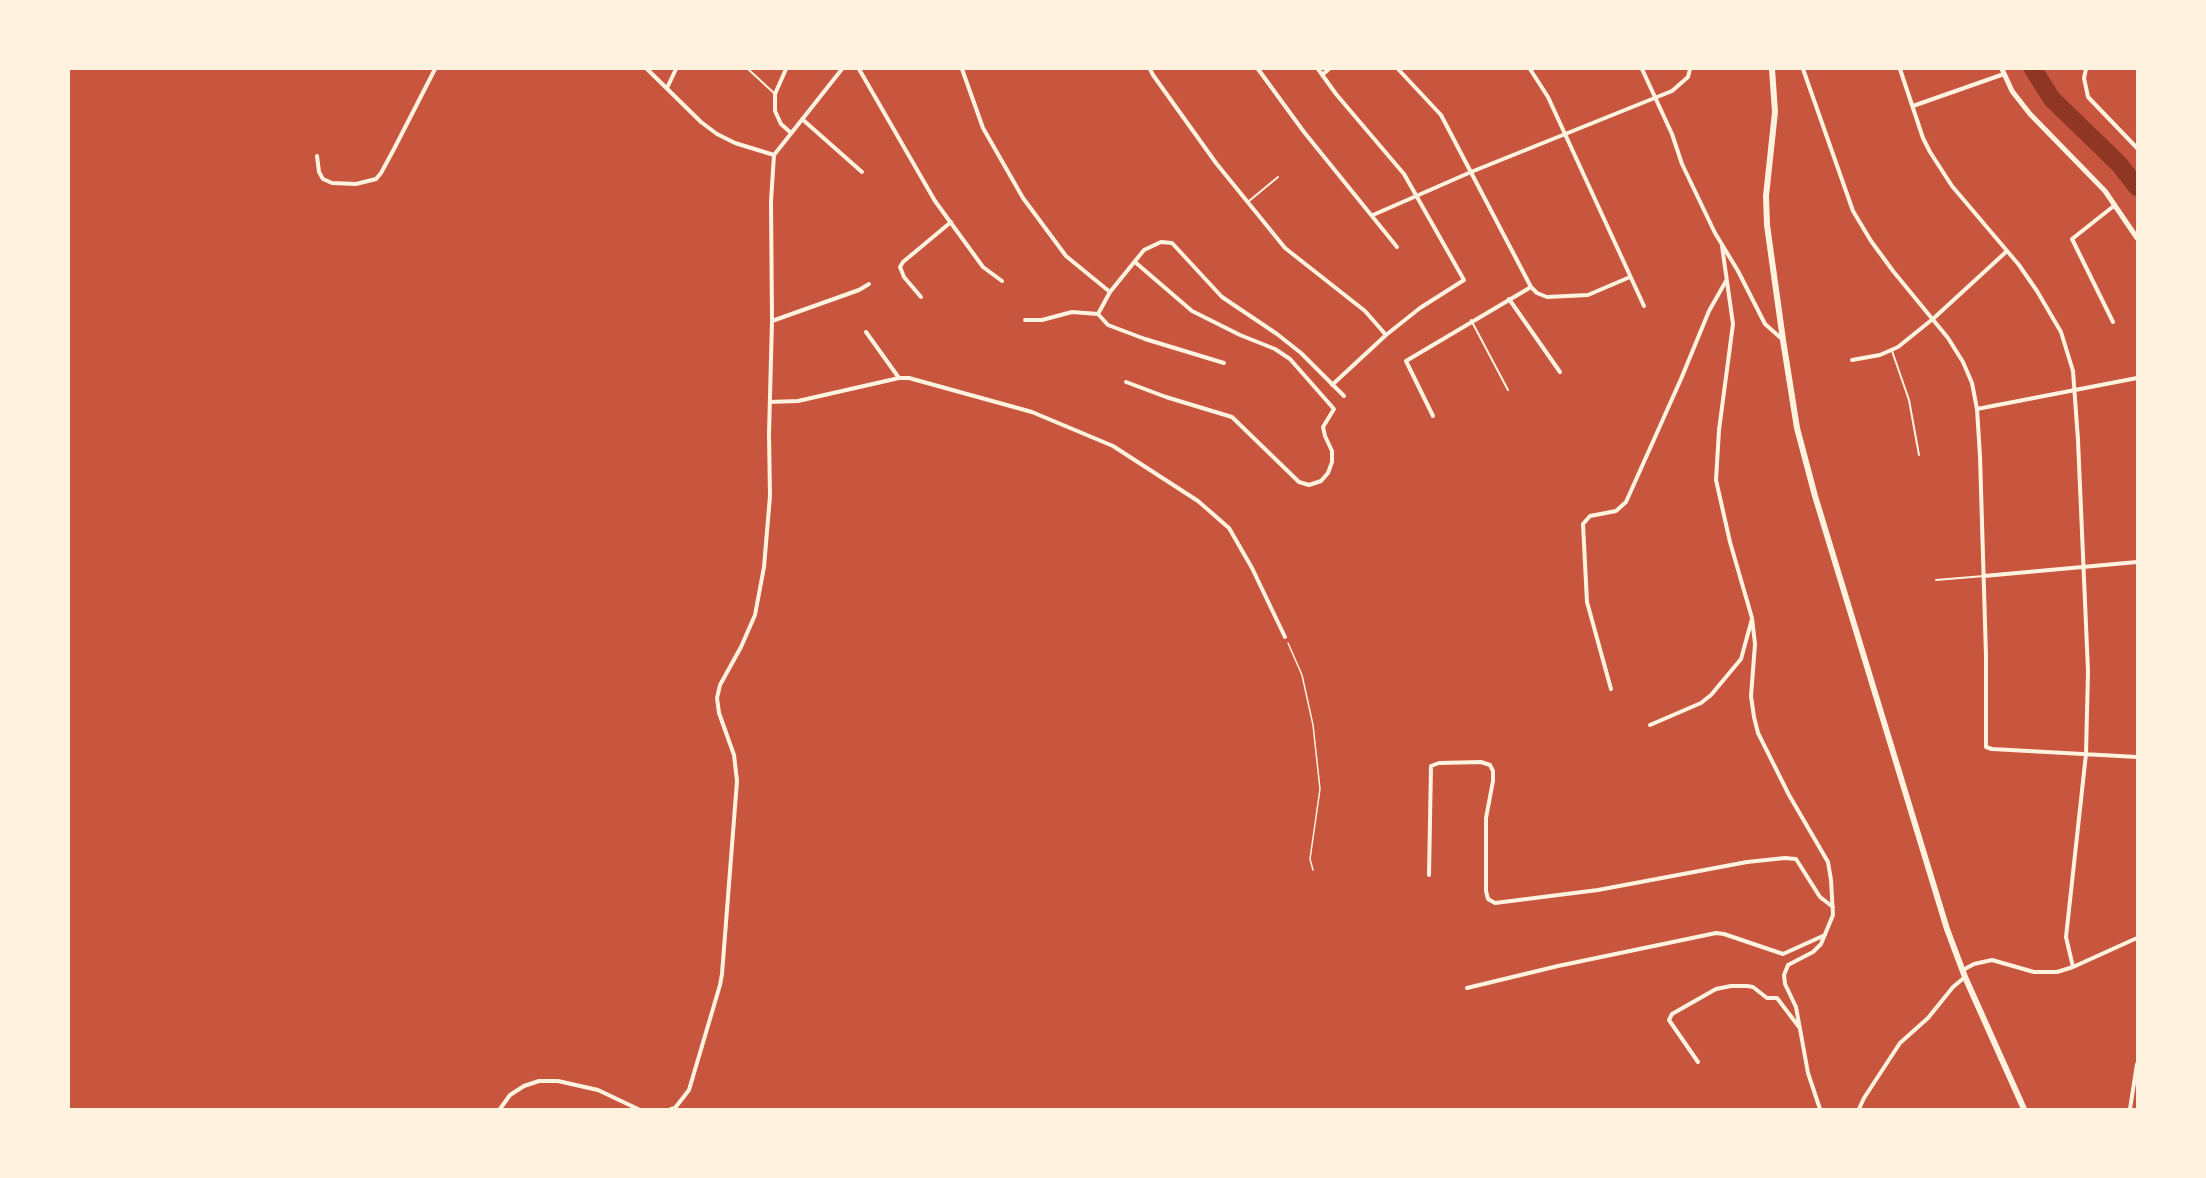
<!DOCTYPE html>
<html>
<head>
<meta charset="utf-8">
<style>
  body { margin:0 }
  #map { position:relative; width:2206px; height:1178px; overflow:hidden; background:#c8553d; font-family:"Fira Sans Condensed",sans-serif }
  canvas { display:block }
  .frame { position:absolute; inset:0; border:70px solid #fff3e0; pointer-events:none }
</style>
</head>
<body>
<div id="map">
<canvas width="2206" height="1178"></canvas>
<div class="frame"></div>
</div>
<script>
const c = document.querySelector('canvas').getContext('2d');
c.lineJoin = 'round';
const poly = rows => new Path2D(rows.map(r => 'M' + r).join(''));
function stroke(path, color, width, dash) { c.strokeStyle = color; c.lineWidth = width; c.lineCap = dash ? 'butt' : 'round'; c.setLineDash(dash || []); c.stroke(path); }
stroke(poly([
  [2033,69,2052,99,2119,164,2137,187]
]), '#8f3625', 18);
stroke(poly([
  [1288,643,1302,675,1313,725,1320,789,1310,859,1313,870]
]), '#fff3e0', 1.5);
stroke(poly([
  [748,69,775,94],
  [1249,201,1278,177],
  [1471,320,1508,390],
  [1892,351,1909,400,1919,455],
  [1936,580,1984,576]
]), '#fff3e0', 2);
stroke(poly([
  [647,69,701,122,717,134,735,143,774,155],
  [786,69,775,94,775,111,781,124,790,132],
  [859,69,935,201,983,267,1002,281],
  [962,69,983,128,1023,198,1066,256,1110,292],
  [1150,69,1153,75,1216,163,1285,248,1365,311,1386,335],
  [1258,69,1304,132,1397,247],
  [1318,69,1336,94,1404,174,1464,280,1420,308,1386,335,1332,385],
  [1398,69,1441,115,1531,287,1537,293,1547,297,1588,295,1630,277],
  [1530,69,1548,97,1644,306],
  [1642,69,1672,134,1682,164,1715,233,1738,271,1765,324,1782,339],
  [1803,69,1853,211,1871,241,1893,271,1948,338,1963,362,1972,383,1977,409,1980,456,1986,656,1986,747,1992,749,2137,757],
  [1900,69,1923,138,1930,152,1952,186,2019,265,2037,291,2061,332,2073,371,2078,440,2088,671,2086,754,2066,937,2073,967],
  [2086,69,2084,78,2088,97,2137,148],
  [1322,75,1329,69],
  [667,88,676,69],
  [1913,106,2004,74],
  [802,119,862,172],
  [317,156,319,172,323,179,332,183,356,184,376,179,381,173,394,149,435,69],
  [1373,215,1471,172,1672,91,1688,77,1690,69],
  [1722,246,1733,324,1719,430,1716,480,1730,542,1752,618,1755,644,1751,696,1754,717,1758,733,1789,795,1828,862,1831,880,1833,915,1821,944,1813,952,1788,965,1784,975,1785,984,1796,1007,1808,1073,1820,1109],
  [921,297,904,277,900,267,903,262,951,222],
  [1509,299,1560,372],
  [1098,314,1110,292,1144,250,1161,242,1172,243,1222,297,1277,334,1301,353,1344,396],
  [1025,320,1042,320,1072,312,1098,314,1108,325,1145,339,1224,363],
  [772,321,859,290,869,284],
  [2113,322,2072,239,2115,205],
  [866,332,899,378],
  [1852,360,1880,355,1898,347,1934,318,2007,251],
  [1126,382,1166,397,1232,417,1299,482,1309,485,1321,481,1328,473,1332,462,1332,451,1325,436,1323,427,1334,409,1290,359,1275,349,1240,335,1192,311,1135,262],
  [770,402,798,401,899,378,909,378,1032,412,1113,446,1198,501,1229,528,1252,568,1285,637],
  [1977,409,2137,378],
  [1433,416,1406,361,1531,287],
  [1984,576,2137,562],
  [1611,689,1587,602,1583,524,1590,516,1616,511,1626,502,1681,379,1709,311,1726,281],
  [1650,725,1701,703,1711,695,1741,659,1752,619],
  [1429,875,1431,766,1439,763,1481,762,1490,765,1493,771,1493,781,1486,818,1486,891,1488,899,1495,903,1598,890,1747,862,1785,858,1796,859,1820,897,1833,907],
  [1963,970,1974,964,1992,960,2034,972,2057,972,2073,967,2137,938],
  [1467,988,1558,966,1716,933,1724,934,1783,954,1825,935],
  [1698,1062,1669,1020,1672,1014,1716,989,1731,986,1747,986,1753,987,1767,998,1777,998,1799,1027],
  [500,1109,510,1095,524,1086,539,1081,558,1081,598,1090,638,1109],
  [671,1109,675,1108,689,1090,720,985,722,974,737,781,734,755,719,713,717,698,720,685,741,647,755,615,764,567,770,496,769,434,772,321,771,201,774,155,842,69],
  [1859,1109,1864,1098,1900,1043,1928,1018,1953,987,1965,977],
  [2130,1109,2137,1064]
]), '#fff3e0', 4);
stroke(poly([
  [2002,69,2012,91,2030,114,2105,191,2137,238]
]), '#fff3e0', 5);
stroke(poly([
  [1772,69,1775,112,1766,196,1767,225,1783,340,1797,428,1815,496,1947,929,1965,977,2024,1109]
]), '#fff3e0', 6);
</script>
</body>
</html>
